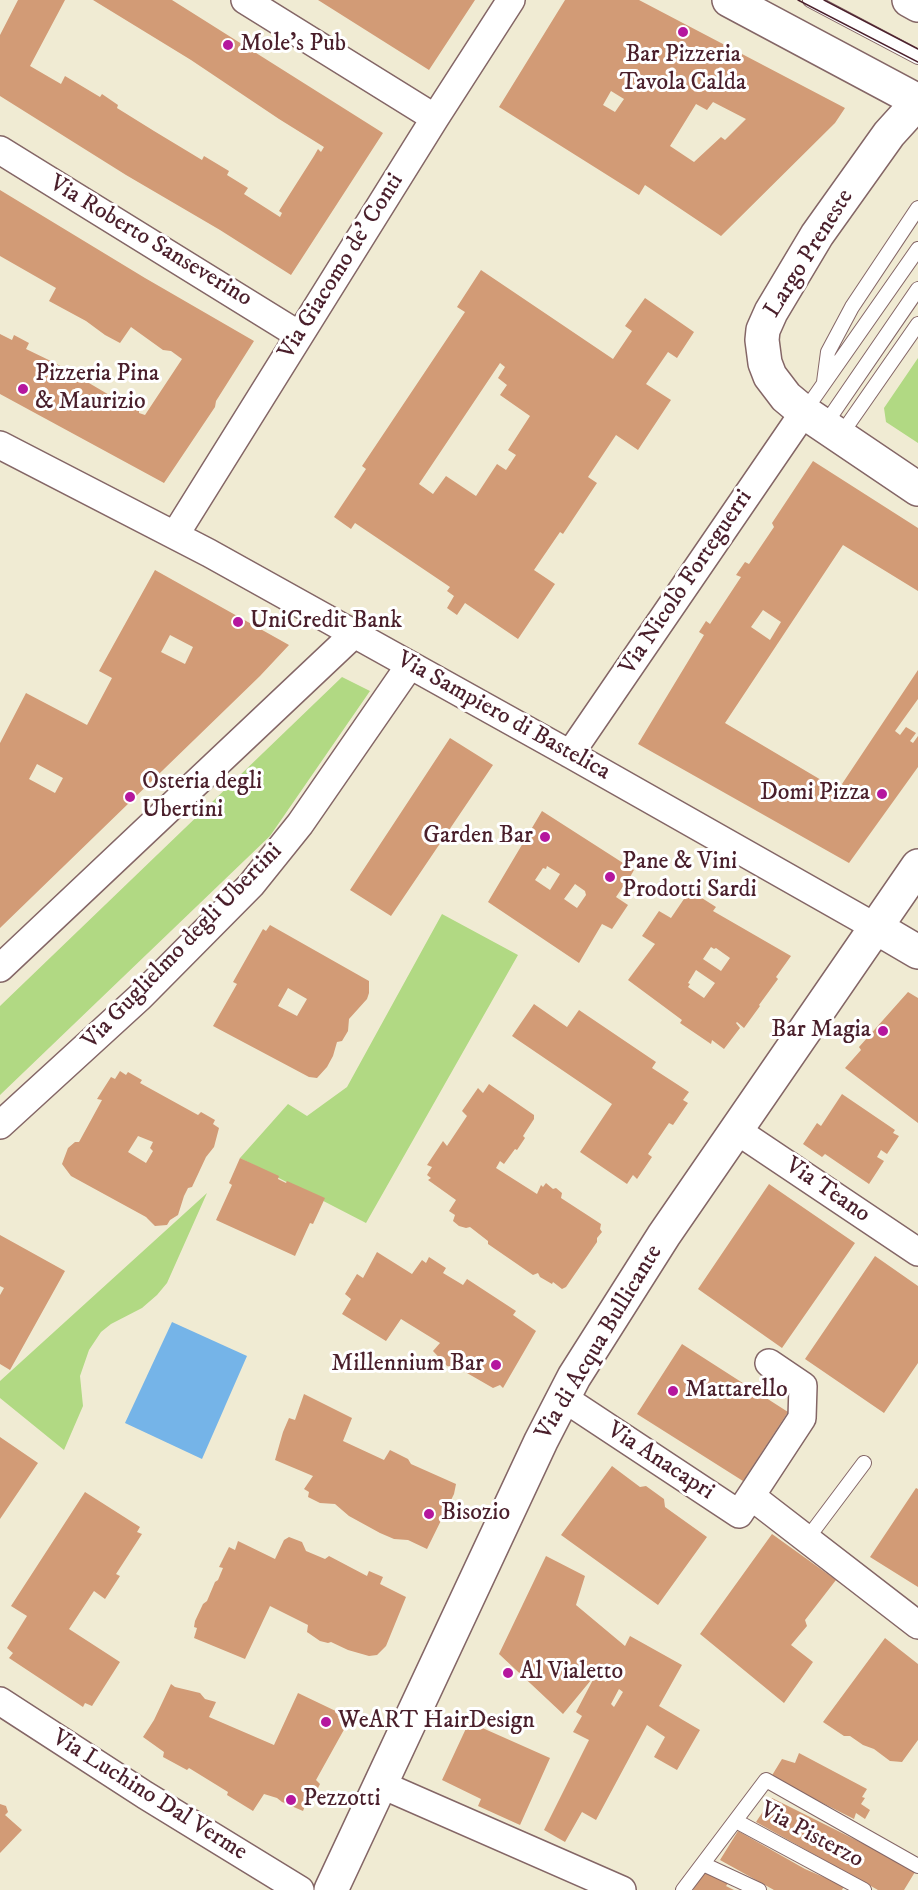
<!DOCTYPE html>
<html>
<head>
<meta charset="utf-8">
<style>
  body { margin:0 }
  canvas { display:block; background:#f0ebd3 }
</style>
</head>
<body>
<canvas width="918" height="1890"></canvas>
<script>
const c = document.querySelector('canvas').getContext('2d');
c.lineJoin = 'round';
function paint(path, color) { c.fillStyle = color; c.fill(path, 'evenodd'); }
const poly = rows => new Path2D(rows.map(r => 'M' + r).join(''));
function stroke(path, color, width, dash) { c.strokeStyle = color; c.lineWidth = width; c.lineCap = dash ? 'butt' : 'round'; c.setLineDash(dash || []); c.stroke(path); }
function drawText(font, color, halo, rows, align = 'center') {
  c.font = font + ' "IM FELL DW Pica",serif'; c.lineWidth = 6; c.setLineDash([]); c.textBaseline = 'middle'; c.strokeStyle = halo; c.fillStyle = color; for (const [text, x, y, turn = 0] of rows) {
    c.save(); c.translate(x, y); c.rotate((+turn || 0) * Math.PI / 180); c.textAlign = isNaN(turn) ? turn : align; if (halo) c.strokeText(text, 0, 0); c.fillText(text, 0, 0); c.restore();
  }
}
paint(poly([
  [918,358,918,443,886,422,884,408],
  [342,677,370,691,270,836,0,1095,0,1006],
  [442,914,518,955,366,1223,240,1158,288,1104,307,1116,347,1087],
  [207,1193,167,1283,157,1295,142,1308,111,1324,101,1332,89,1350,80,1376,83,1406,64,1450,0,1398,0,1381]
]), '#b1d983');
paint(poly([
  [172,1322,247,1356,202,1459,125,1423]
]), '#75b4e8');
paint(poly([
  [18,0,65,0,30,66,61,84,65,76,100,97,102,94,118,105,117,108,154,131,202,160,204,156,229,171,227,175,248,188,244,194,280,217,282,213,279,211,314,156,318,149,321,152,324,147,279,119,191,60,93,0,172,0,383,133,291,275,220,230,126,175,0,96,0,35],
  [318,0,475,0,429,70],
  [565,0,639,0,845,108,835,123,721,236,645,185,639,195,499,107],
  [611,91,624,99,615,112,603,105],
  [713,102,746,119,725,140,721,137,694,162,670,146,696,104,707,110],
  [0,190,145,278,254,341,216,401,215,407,164,483,0,394,0,334,12,340,14,335,29,343,26,349,55,363,111,396,139,409,139,413,145,415,182,359,171,351,163,350,131,327,120,343,105,335,86,321,49,301,56,288,0,256],
  [481,270,613,359,632,331,625,326,645,298,694,332,677,358,668,352,646,384,671,400,638,450,616,435,588,477,597,483,563,534,560,532,534,570,555,584,518,639,465,603,457,615,447,608,454,596,447,591,450,587,355,523,351,529,334,517,366,469,362,466,465,312,457,307],
  [500,363,505,367,498,378,507,385,500,395,530,416,508,450,516,455,506,470,497,464,476,496,446,476,433,494,419,484],
  [813,461,918,528,918,591,843,545,725,723,838,790,918,670,918,699,895,731,900,735,906,727,916,733,910,741,913,743,918,736,918,767,849,863,638,744,704,635,699,632,706,621,710,624,741,577,736,575,745,562,749,564,774,527,772,523],
  [763,610,781,622,770,640,751,627],
  [155,570,289,645,260,676,0,928,0,743,26,693,87,725,112,678,99,671],
  [170,635,193,647,185,664,161,652],
  [37,764,63,778,55,793,29,779],
  [450,738,493,765,391,916,350,890],
  [542,811,634,870,630,877,639,883,635,888,626,882,616,897,628,905,612,929,602,924,579,963,488,902],
  [547,866,560,874,550,890,535,880,543,868,546,869],
  [575,884,585,891,586,895,577,908,564,899],
  [694,893,716,907,713,911,791,956,776,977,778,979,759,1005,760,1006,744,1028,737,1022,736,1023,740,1028,724,1049,712,1040,711,1044,680,1023,682,1020,628,980,655,944,642,936,659,911,671,918,686,896,691,899],
  [711,947,714,949,716,948,730,958,721,971,703,959],
  [696,970,715,983,704,998,688,987,690,984,688,983],
  [270,925,369,981,369,993,367,999,349,1019,348,1031,342,1041,337,1042,333,1056,327,1067,317,1078,309,1077,213,1026,237,984,233,982,263,929,266,931],
  [288,988,307,999,297,1016,278,1006],
  [908,992,918,998,918,1123,845,1068,861,1050,859,1047],
  [534,1004,567,1027,579,1010,656,1062,652,1068,689,1092,683,1100,688,1103,673,1125,669,1123,648,1154,652,1157,637,1179,633,1175,627,1184,580,1152,612,1104,512,1036],
  [120,1071,126,1075,128,1072,142,1080,140,1083,198,1115,201,1112,215,1120,213,1124,219,1128,214,1147,206,1157,192,1187,188,1188,184,1196,178,1215,170,1220,167,1225,155,1226,146,1217,71,1176,62,1164,68,1148,75,1142,79,1142,102,1100,97,1099,111,1077,115,1079],
  [138,1136,153,1142,150,1148,153,1151,146,1163,128,1152],
  [489,1084,534,1115,534,1119,523,1136,525,1138,517,1150,515,1149,504,1164,500,1161,496,1168,537,1194,541,1185,543,1187,546,1183,553,1189,556,1188,562,1193,561,1198,601,1224,600,1229,602,1232,597,1238,597,1242,566,1287,562,1289,553,1282,552,1284,540,1277,538,1273,533,1275,488,1244,488,1241,470,1227,466,1228,459,1226,453,1221,455,1215,449,1211,456,1200,428,1180,431,1178,427,1175,432,1167,427,1165,443,1141,447,1146,467,1116,462,1111,478,1088,483,1093],
  [842,1094,895,1130,893,1133,899,1136,887,1154,881,1150,877,1157,884,1161,869,1184,825,1154,822,1157,803,1144,817,1123,821,1126],
  [240,1158,279,1176,278,1179,286,1183,287,1181,325,1198,313,1224,310,1223,295,1256,216,1220,232,1185,229,1183],
  [769,1184,855,1243,782,1348,698,1289],
  [0,1235,65,1271,10,1370,0,1364,0,1295,4,1288,0,1286],
  [377,1252,412,1274,422,1260,426,1263,429,1257,446,1268,443,1273,463,1285,467,1279,516,1311,513,1315,536,1331,503,1388,500,1385,493,1388,460,1369,447,1366,433,1351,440,1343,401,1319,386,1341,342,1314,351,1299,345,1294,357,1274,363,1278],
  [875,1256,918,1286,918,1363,884,1413,805,1359],
  [682,1344,788,1412,743,1481,637,1414],
  [304,1394,352,1418,343,1441,384,1460,390,1450,408,1459,411,1464,456,1484,454,1494,427,1549,408,1540,394,1539,380,1533,349,1516,335,1504,320,1503,308,1497,309,1492,304,1489,313,1476,275,1460,283,1432,289,1418,295,1420],
  [0,1437,38,1463,0,1519],
  [612,1466,640,1487,646,1486,664,1499,665,1507,707,1537,658,1605,561,1535],
  [916,1488,918,1489,918,1587,870,1557],
  [85,1492,140,1527,137,1532,142,1534,116,1574,120,1576,105,1599,94,1591,69,1629,120,1662,92,1706,85,1703,83,1707,9,1658,13,1653,7,1648,27,1616,11,1606],
  [772,1534,836,1580,805,1620,807,1626,791,1645,813,1662,784,1703,700,1634],
  [289,1537,302,1542,306,1551,325,1559,329,1556,367,1576,369,1571,383,1577,380,1584,406,1597,386,1646,377,1655,369,1656,348,1650,331,1642,328,1643,320,1641,307,1632,308,1625,270,1606,245,1659,194,1638,197,1628,194,1627,195,1621,203,1604,207,1601,215,1582,218,1580,223,1568,219,1567,229,1547,235,1550,238,1541,275,1559,284,1540],
  [546,1556,585,1576,576,1605,625,1646,630,1636,682,1665,659,1706,700,1730,677,1770,654,1757,665,1737,647,1725,596,1820,582,1812,565,1842,544,1830,589,1740,573,1732,582,1716,576,1712,595,1676,606,1682,609,1676,601,1668,563,1714,499,1654],
  [619,1689,623,1692,614,1707,611,1704],
  [885,1638,918,1664,918,1740,902,1762,890,1761,874,1749,863,1745,850,1736,844,1736,823,1722],
  [171,1684,175,1687,200,1693,205,1699,216,1702,209,1717,274,1745,298,1693,344,1715,342,1722,346,1726,316,1780,320,1784,309,1806,305,1806,303,1811,282,1802,277,1798,264,1794,253,1811,227,1795,228,1792,189,1768,187,1770,163,1757,164,1752,143,1737,154,1720],
  [469,1722,550,1758,520,1825,478,1806,481,1799,442,1780],
  [799,1753,867,1789,862,1797,865,1798,861,1804,870,1810,865,1819,856,1813,854,1819,771,1777,782,1759,795,1763],
  [772,1798,870,1847,872,1844,915,1872,904,1890,878,1890,756,1822],
  [0,1804,6,1806,8,1812,5,1815,22,1830,0,1853],
  [738,1831,805,1869,844,1886,842,1890,774,1890,720,1860],
  [703,1869,729,1882,726,1886,734,1890,693,1890]
]), '#d29b76');
const lane = poly([
  [810,0,918,57],
  [824,382,828,352,852,307,918,208],
  [804,412,918,249],
  [824,426,918,289],
  [840,436,918,324],
  [807,1539,864,1463],
  [736,1821,864,1890],
  [703,1864,759,1890],
  [683,1890,766,1780,918,1866]
]);
const street = poly([
  [245,0,435,118],
  [0,150,299,335],
  [0,445,209,553,570,754,877,928],
  [175,535,435,118,511,0],
  [570,754,804,412],
  [0,968,354,634],
  [0,1125,140,997,251,885,300,824,410,665],
  [736,1130,918,1252],
  [562,1397,739,1514,802,1418,803,1386,769,1363],
  [751,1496,918,1625],
  [0,1701,145,1795,300,1890],
  [380,1784,622,1890]
]);
const secondary = poly([
  [729,0,918,101],
  [909,0,918,5],
  [918,102,889,134,817,235,771,312,763,330,762,340,765,363,770,376,786,397,804,412,918,489],
  [877,928,918,952],
  [331,1890,541,1441,574,1377,664,1235,918,866]
]);
stroke(lane, '#846666', 16);
stroke(street, '#846666', 30);
stroke(secondary, '#846666', 36);
stroke(lane, '#fff', 14);
stroke(street, '#fff', 27);
stroke(secondary, '#fff', 33);
stroke(poly([
  [798,0,918,62],
  [824,0,918,49]
]), '#4a1f2b', 1.5);
for (const [x, y, r, color] of [
  [683,32,6,"#b5179e"],
  [228,45,6,"#b5179e"],
  [23,389,6,"#b5179e"],
  [238,622,6,"#b5179e"],
  [882,794,6,"#b5179e"],
  [130,797,6,"#b5179e"],
  [545,837,6,"#b5179e"],
  [610,877,6,"#b5179e"],
  [883,1031,6,"#b5179e"],
  [496,1365,6,"#b5179e"],
  [673,1391,6,"#b5179e"],
  [429,1514,6,"#b5179e"],
  [508,1673,6,"#b5179e"],
  [326,1722,6,"#b5179e"],
  [291,1800,6,"#b5179e"]
]) { const dot = new Path2D(); dot.arc(x, y, r, 0, 2 * Math.PI); c.fillStyle = color; c.fill(dot); stroke(dot, '#fff', 2); }
drawText('24px', '#4a1f2b', '#fff', [
  ["Mole's Pub",240,45],
  ["Bar Pizzeria",683,56,"center"],
  ["Tavola Calda",683,84,"center"],
  ["Pizzeria Pina",35,375],
  ["& Maurizio",35,403],
  ["UniCredit Bank",250,622],
  ["Osteria degli",142,783],
  ["Ubertini",142,811],
  ["Domi Pizza",870,794,"right"],
  ["Garden Bar",533,837,"right"],
  ["Pane & Vini",622,863],
  ["Prodotti Sardi",622,891],
  ["Bar Magia",871,1031,"right"],
  ["Millennium Bar",484,1365,"right"],
  ["Mattarello",685,1391],
  ["Bisozio",441,1514],
  ["Al Vialetto",520,1673],
  ["WeART HairDesign",338,1722],
  ["Pezzotti",303,1800]
], 'left');
drawText('24px', '#4a1f2b', '#fff', [
  ["Via Roberto Sanseverino",150,242,31],
  ["Largo Preneste",810,254,-58],
  ["Via Giacomo de' Conti",342,267,-58],
  ["Via Nicolò Forteguerri",687,583,-56],
  ["Via Sampiero di Bastelica",503,717,29],
  ["Via Guglielmo degli Ubertini",183,947,-46],
  ["Via Teano",827,1191,34],
  ["Via di Acqua Bullicante",600,1343,-59],
  ["Via Anacapri",660,1462,33],
  ["Via Luchino Dal Verme",149,1796,32],
  ["Via Pisterzo",811,1836,28]
]);
</script>
</body>
</html>
